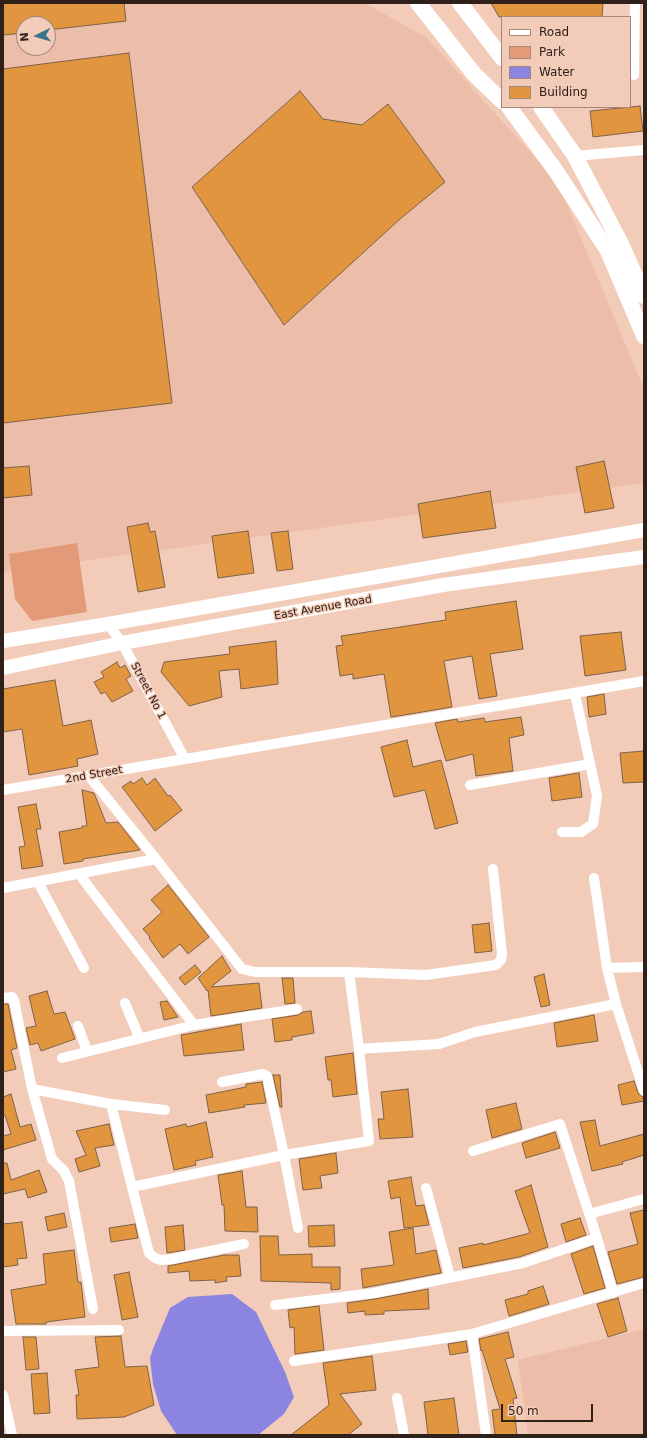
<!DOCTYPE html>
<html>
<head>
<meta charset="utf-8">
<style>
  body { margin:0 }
  #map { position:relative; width:647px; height:1438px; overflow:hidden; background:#f3cbb9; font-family:"DejaVu Sans",sans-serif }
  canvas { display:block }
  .frame { position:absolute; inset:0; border:4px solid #2f2019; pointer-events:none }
  .legend { position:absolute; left:501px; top:16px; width:130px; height:92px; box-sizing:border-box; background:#f3cbb9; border:1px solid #a58779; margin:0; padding:5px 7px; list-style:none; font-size:12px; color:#2f2019 }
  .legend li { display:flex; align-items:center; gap:8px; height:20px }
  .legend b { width:20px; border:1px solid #a58779 }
  .north { position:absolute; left:16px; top:16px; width:40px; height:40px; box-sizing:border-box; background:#f3cbb9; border:1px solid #a58779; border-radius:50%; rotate:265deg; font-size:11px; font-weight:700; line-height:16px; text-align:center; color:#2f2019 }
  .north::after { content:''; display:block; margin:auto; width:14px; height:18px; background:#39768d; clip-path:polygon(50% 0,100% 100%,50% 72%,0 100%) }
  .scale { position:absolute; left:501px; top:1404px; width:92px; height:18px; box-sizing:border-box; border:2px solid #2f2019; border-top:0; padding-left:5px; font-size:12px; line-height:14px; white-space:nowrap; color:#2f2019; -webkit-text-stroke:3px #f3cbb9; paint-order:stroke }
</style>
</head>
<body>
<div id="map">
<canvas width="647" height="1438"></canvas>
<div class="frame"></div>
<ul class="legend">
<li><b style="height:5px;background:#fff"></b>Road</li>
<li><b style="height:11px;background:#e39a78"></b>Park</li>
<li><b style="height:11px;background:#8b84e0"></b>Water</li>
<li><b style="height:11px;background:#e1953f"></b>Building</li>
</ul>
<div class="north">N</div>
<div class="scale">50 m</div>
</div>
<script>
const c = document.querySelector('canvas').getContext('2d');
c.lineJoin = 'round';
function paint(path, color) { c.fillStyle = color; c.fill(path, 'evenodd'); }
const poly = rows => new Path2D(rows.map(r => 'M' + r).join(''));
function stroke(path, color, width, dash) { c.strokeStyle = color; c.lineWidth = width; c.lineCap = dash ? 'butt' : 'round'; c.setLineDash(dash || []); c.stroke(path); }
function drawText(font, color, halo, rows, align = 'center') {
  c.font = font + ' "DejaVu Sans",sans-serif'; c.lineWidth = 3; c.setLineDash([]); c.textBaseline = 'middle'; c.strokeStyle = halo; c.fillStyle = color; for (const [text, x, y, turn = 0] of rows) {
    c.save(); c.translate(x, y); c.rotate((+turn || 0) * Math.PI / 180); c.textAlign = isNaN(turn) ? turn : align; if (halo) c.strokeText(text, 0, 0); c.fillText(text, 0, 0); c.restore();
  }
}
paint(poly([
  [3,3,365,3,427,38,558,183,644,389,644,483,3,572],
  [24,24,48,24,48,48,24,48],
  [644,1329,644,1435,528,1435,518,1360]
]), '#ecbda8');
paint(poly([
  [77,543,87,612,32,621,15,599,9,554]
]), '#e39a78');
paint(poly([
  [232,1294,256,1312,285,1372,294,1397,284,1414,258,1435,177,1435,161,1411,153,1384,150,1358,153,1349,170,1308,188,1297]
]), '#8b84e0');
const building = poly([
  [3,3,124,3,126,21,48,30,48,24,24,24,24,33,3,35,3,3],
  [491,3,603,3,602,17,499,17,491,3],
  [129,53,172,403,3,423,3,69,129,53],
  [300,91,323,119,362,125,388,104,445,182,400,219,284,325,192,187,300,91],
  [640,106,643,131,593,137,590,111,640,106],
  [604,461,614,508,585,513,576,467,604,461],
  [29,466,32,495,3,498,3,468,29,466],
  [490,491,496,528,423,538,418,504,490,491],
  [148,523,150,532,155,531,165,587,138,592,127,527,148,523],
  [248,531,254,573,218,578,212,536,248,531],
  [288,531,293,569,277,571,271,533,288,531],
  [516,601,523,649,490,654,497,696,479,699,472,656,444,661,452,707,404,715,391,717,384,674,353,679,353,674,340,676,336,646,343,645,341,636,446,620,445,612,516,601],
  [621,632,626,670,585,676,580,636,621,632],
  [276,641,278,684,241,689,239,669,219,671,222,697,189,706,161,672,164,662,230,654,229,647,276,641],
  [117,662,120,668,125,665,131,676,126,679,133,691,112,702,105,692,101,694,94,682,104,677,101,672,117,662],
  [55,680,63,726,91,720,98,754,77,759,78,766,29,775,22,729,3,732,3,689,55,680],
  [604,694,606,714,589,717,587,697,604,694],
  [521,717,524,735,509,738,513,771,476,776,473,754,446,761,435,723,457,719,458,722,484,718,485,722,521,717],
  [407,740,413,767,441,760,458,823,435,829,425,790,394,797,381,747,407,740],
  [644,751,644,782,623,783,620,753,644,751],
  [579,773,582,797,552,801,549,778,579,773],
  [142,778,147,785,155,778,168,796,170,795,182,810,155,831,122,787,131,781,133,784,142,778],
  [82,790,94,793,106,823,118,822,140,850,83,859,83,861,64,864,59,832,82,828,82,826,87,826,82,790],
  [36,804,41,829,36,829,43,866,22,869,19,847,25,846,18,807,36,804],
  [168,885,209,937,188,954,180,944,163,958,149,938,150,937,143,929,162,912,151,900,168,885],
  [489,923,492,951,475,953,472,925,489,923],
  [222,956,231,971,211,987,259,983,262,1008,211,1016,208,990,207,991,198,978,222,956],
  [195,965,201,972,185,985,179,978,195,965],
  [544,974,550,1005,541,1007,534,977,544,974],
  [282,978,293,978,295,1003,285,1004,282,978],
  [47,991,54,1014,65,1012,75,1039,41,1051,38,1043,30,1045,26,1028,36,1026,29,996,47,991],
  [167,1001,178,1017,164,1020,160,1002,167,1001],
  [3,1004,8,1004,17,1048,11,1050,16,1069,3,1072,3,1004],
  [311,1011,314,1033,292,1037,292,1040,275,1042,272,1019,298,1015,303,1012,311,1011],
  [594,1015,598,1041,557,1047,554,1023,594,1015],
  [241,1024,244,1050,184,1056,181,1035,241,1024],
  [353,1053,357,1094,333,1097,331,1080,328,1080,325,1057,353,1053],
  [273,1075,280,1075,282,1107,280,1107,273,1075],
  [634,1081,638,1093,643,1097,644,1101,622,1105,618,1085,634,1081],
  [262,1082,266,1103,244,1105,245,1107,209,1113,206,1095,246,1087,246,1084,262,1082],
  [408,1089,413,1137,380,1139,378,1119,384,1119,381,1092,408,1089],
  [11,1094,20,1127,31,1124,36,1140,3,1150,3,1136,11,1134,5,1115,3,1116,3,1097,11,1094],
  [516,1103,522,1129,492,1138,486,1110,516,1103],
  [595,1120,600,1146,644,1134,644,1155,622,1162,623,1164,592,1171,580,1122,595,1120],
  [206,1122,213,1157,195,1161,196,1165,174,1170,165,1129,186,1124,187,1127,206,1122],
  [109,1124,114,1145,95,1148,100,1166,79,1172,75,1159,86,1155,76,1131,109,1124],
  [555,1132,560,1148,526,1158,522,1143,555,1132],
  [336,1153,338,1173,320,1176,322,1188,303,1190,299,1159,336,1153],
  [3,1163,7,1163,11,1180,39,1170,47,1192,28,1198,25,1189,3,1194,3,1163],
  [242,1171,246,1207,257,1207,258,1232,225,1231,224,1205,222,1205,218,1175,242,1171],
  [411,1177,416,1206,424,1205,429,1225,404,1228,400,1197,391,1199,388,1181,411,1177],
  [531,1185,548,1247,519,1257,463,1268,459,1248,483,1243,483,1245,530,1233,515,1191,531,1185],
  [644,1210,644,1277,617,1284,608,1252,638,1244,630,1213,644,1210],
  [64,1213,67,1227,48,1231,45,1217,64,1213],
  [580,1218,586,1235,566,1242,561,1224,580,1218],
  [22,1222,27,1258,17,1259,18,1265,3,1267,3,1224,22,1222],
  [135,1224,138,1238,111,1242,109,1228,135,1224],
  [183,1225,185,1250,167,1253,165,1227,183,1225],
  [334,1225,335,1246,309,1247,308,1226,334,1225],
  [413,1228,416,1254,436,1250,441,1273,363,1288,361,1269,394,1265,389,1232,413,1228],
  [260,1236,278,1236,279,1255,312,1254,312,1267,340,1267,340,1289,331,1290,331,1283,261,1281,260,1236],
  [593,1246,605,1288,584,1294,571,1254,593,1246],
  [74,1250,78,1282,81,1282,85,1317,46,1322,46,1324,16,1324,11,1290,46,1284,43,1254,74,1250],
  [224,1255,239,1255,241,1276,226,1277,227,1281,215,1283,215,1280,190,1281,189,1271,168,1273,168,1266,224,1255],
  [129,1272,138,1317,122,1320,114,1275,129,1272],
  [543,1286,549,1304,509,1316,505,1300,528,1294,528,1291,543,1286],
  [428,1289,429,1309,384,1311,384,1314,365,1315,365,1311,348,1313,347,1303,375,1299,428,1289],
  [618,1298,627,1331,608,1337,597,1304,618,1298],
  [319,1306,324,1350,295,1354,294,1327,290,1328,288,1310,319,1306],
  [508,1332,514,1357,505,1359,517,1398,513,1399,517,1435,495,1435,492,1410,500,1409,482,1350,481,1351,479,1339,508,1332],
  [121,1336,125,1367,147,1366,154,1405,124,1417,77,1419,76,1395,79,1395,75,1370,99,1367,95,1337,121,1336],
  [23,1337,36,1337,39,1369,26,1370,23,1337],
  [466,1341,468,1352,450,1355,448,1344,466,1341],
  [372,1356,376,1390,340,1394,362,1424,348,1435,291,1435,329,1405,323,1363,372,1356],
  [47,1373,50,1413,34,1414,31,1374,47,1373],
  [454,1398,459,1435,428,1435,424,1402,454,1398]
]);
paint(building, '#e1953f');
stroke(building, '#7d6248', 1);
stroke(poly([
  [634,75,635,3],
  [575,156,644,150],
  [108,624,122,643,185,759],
  [470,785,590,764],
  [3,790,644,681],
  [562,832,581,832,593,824,597,796,575,694],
  [156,859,242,969,255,972,349,972,426,975,496,965,501,960,502,954,493,869],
  [79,874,194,1025],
  [594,878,607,968,616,1004,644,1091],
  [38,882,84,968],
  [3,888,156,859,89,776],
  [607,968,644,967],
  [349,972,359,1049,439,1044,475,1032,616,1004],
  [3,998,12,997,14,1000,32,1089,111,1104],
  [125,1003,139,1037],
  [78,1026,87,1051],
  [62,1058,194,1025,297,1009],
  [222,1082,263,1074,267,1076,284,1155,369,1141,359,1049],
  [32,1089,52,1159,64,1171,69,1181,93,1309],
  [165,1110,111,1104,132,1187,284,1155,298,1228],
  [473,1151,560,1124,597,1238,613,1293],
  [132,1187,149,1253,155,1258,161,1260,172,1259,244,1244],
  [426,1188,450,1277],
  [589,1214,644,1199],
  [275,1305,374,1293,523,1263,597,1238],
  [3,1331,119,1330],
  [472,1334,486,1435],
  [294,1361,472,1334,644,1283],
  [3,1395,12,1435],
  [397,1398,404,1435]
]), '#fff', 10);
stroke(poly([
  [3,641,108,624,644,530],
  [3,668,122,643,443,585,644,557]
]), '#fff', 14);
stroke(poly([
  [418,3,474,74,502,101],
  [460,3,502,58],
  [509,107,556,171,608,251,644,336],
  [541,107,575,156,621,244,644,296]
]), '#fff', 16);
drawText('11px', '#2f2019', '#f3cbb9', [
  ["East Avenue Road",323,608,-10],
  ["Street No 1",148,691,62],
  ["2nd Street",94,775,-10]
]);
</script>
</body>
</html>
